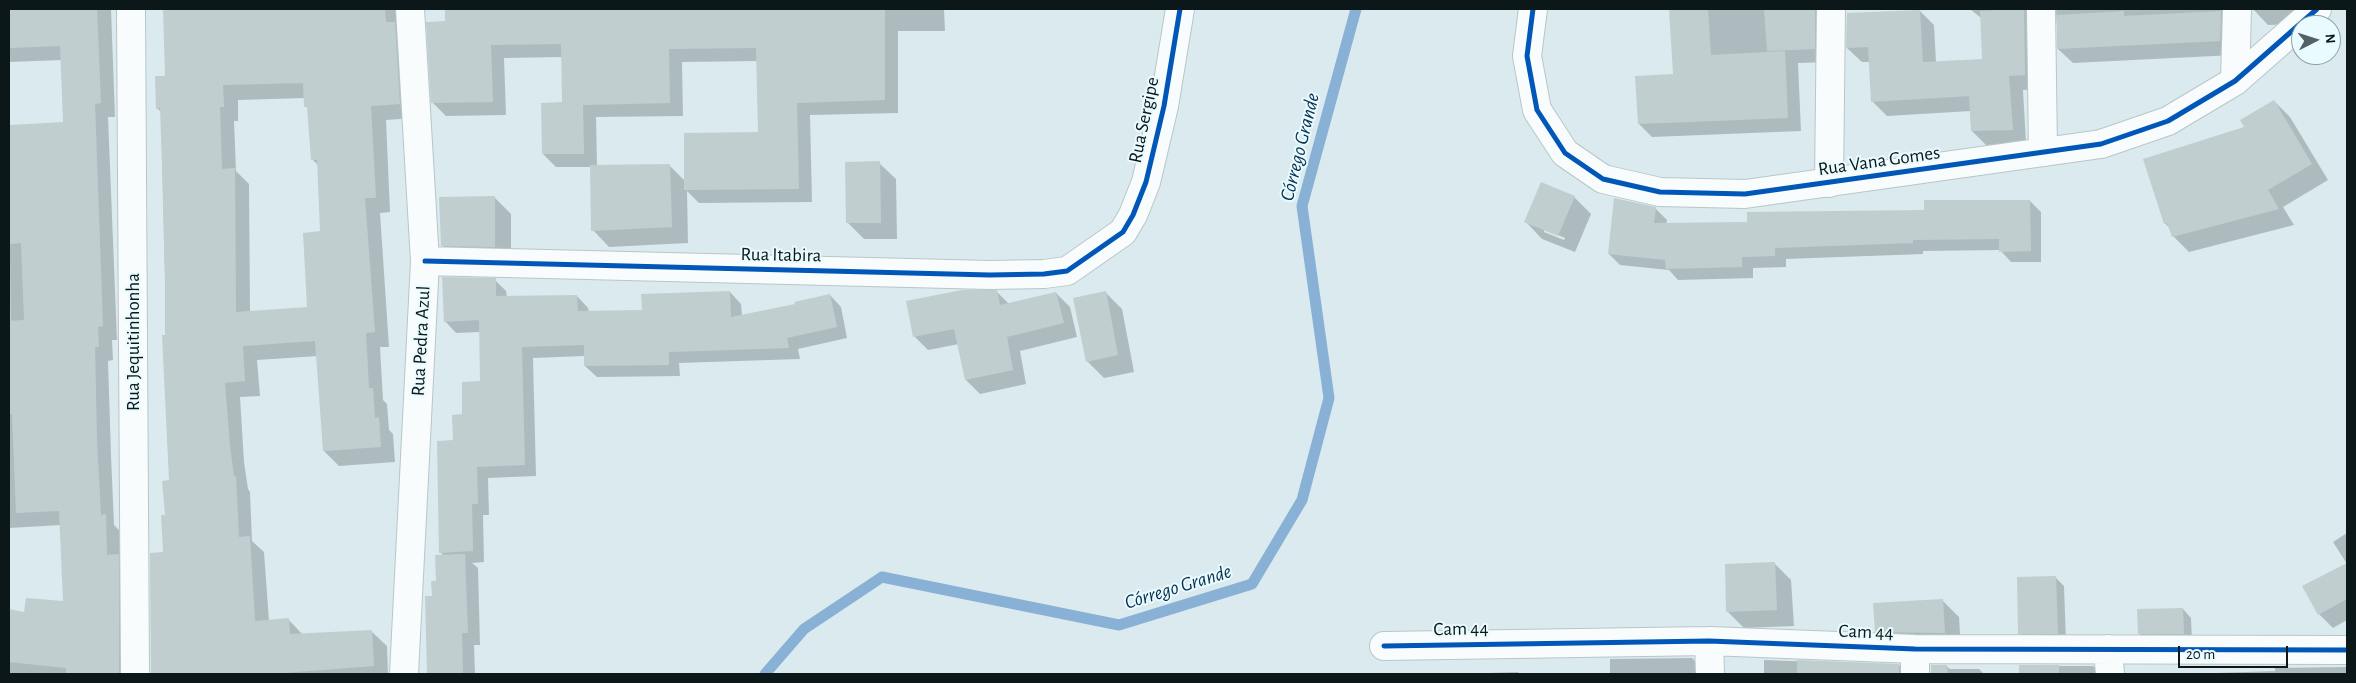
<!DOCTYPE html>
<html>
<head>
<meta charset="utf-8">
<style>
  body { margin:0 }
  #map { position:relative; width:2356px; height:683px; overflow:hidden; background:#daeaee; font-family:"Alegreya Sans",sans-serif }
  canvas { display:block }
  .frame { position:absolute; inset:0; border:10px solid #0c1719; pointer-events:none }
  .north { position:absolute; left:2291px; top:15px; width:50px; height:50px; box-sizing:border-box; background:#e9fbff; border:1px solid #91a0a3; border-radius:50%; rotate:85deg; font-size:14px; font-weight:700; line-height:20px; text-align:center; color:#0c1719 }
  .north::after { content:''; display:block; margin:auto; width:18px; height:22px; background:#546164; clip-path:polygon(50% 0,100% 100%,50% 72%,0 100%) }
  .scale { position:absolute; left:2178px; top:646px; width:110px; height:22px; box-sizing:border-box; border:2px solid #0c1719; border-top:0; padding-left:6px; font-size:15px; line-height:18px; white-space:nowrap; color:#0c1719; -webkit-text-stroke:4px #e9fbff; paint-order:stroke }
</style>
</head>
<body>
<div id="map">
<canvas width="2356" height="683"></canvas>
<div class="frame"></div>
<div class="north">N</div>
<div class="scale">20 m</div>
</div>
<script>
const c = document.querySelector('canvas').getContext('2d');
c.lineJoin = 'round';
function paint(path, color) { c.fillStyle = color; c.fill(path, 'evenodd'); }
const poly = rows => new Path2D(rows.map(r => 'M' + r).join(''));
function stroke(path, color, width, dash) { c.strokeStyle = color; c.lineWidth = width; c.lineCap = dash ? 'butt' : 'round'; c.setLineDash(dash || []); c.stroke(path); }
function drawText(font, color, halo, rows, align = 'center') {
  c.font = font + ' "Alegreya Sans",sans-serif'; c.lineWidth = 4; c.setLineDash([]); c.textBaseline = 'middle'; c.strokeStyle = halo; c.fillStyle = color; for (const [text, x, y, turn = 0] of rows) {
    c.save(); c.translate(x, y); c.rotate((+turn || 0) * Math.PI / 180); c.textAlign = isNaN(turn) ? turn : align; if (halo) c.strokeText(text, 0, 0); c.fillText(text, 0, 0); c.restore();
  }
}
paint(poly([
  [9,9,111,9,115,117,108,117,117,340,112,340,113,360,108,361,111,455,114,525,119,530,120,558,132,570,133,674,9,674,9,610,25,614,64,603,61,525,9,528,9,387,11,387,9,133,55,130,64,124,62,60,9,62],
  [164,9,399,9,414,118,386,120,390,212,380,213,389,347,380,347,383,400,387,404,389,430,393,434,395,462,339,466,324,451,318,356,257,360,260,396,240,397,244,462,248,489,250,492,252,541,264,552,269,621,288,619,303,635,372,632,387,646,388,674,152,674,151,554,165,553,170,481,161,112,157,108,166,77],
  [305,98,306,106,309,109,312,159,318,165,322,233,308,309,250,312,249,184,236,171,234,121,238,121,238,100],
  [446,9,944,9,945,31,898,31,898,113,810,115,812,202,699,203,687,191,688,243,609,247,593,230,592,167,556,167,543,154,564,103,563,57,504,58,506,115,446,116,432,102,446,23],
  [758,61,759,133,685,181,670,166,597,166,596,117,683,116,682,62],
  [1671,9,1831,9,1828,62,1798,63,1801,131,1652,137,1639,124,1674,75],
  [1970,9,2051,9,2039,89,2023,90,2026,143,1986,145,1972,131,1971,111,1887,116,1872,101,1870,62,1862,62,1847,48,1920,11,1934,25,1936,62,1983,60,1981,18],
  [2056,9,2246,9,2234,55,2073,63,2058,49],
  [2253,9,2297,9,2298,24,2268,25],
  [2274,101,2290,117,2328,180,2283,207,2294,225,2189,252,2173,236,2170,229,2165,223,2246,128],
  [879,163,896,179,897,239,864,239,847,222],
  [494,197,511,214,511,263,459,262,442,245],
  [1574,197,1591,214,1575,252,1542,239,1526,222],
  [1544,229,1565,238,1564,240,1544,232],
  [2030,201,2041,212,2041,262,2011,262,2000,250,1923,251,1923,254,1786,259,1786,267,1753,268,1753,278,1678,280,1669,270,1620,265,1609,254,1655,208,1667,220,1666,224,1748,223,1925,211],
  [495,280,506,291,507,297,577,296,588,308,589,312,643,311,730,292,741,304,742,316,796,305,830,295,841,307,847,338,798,349,800,359,679,363,680,376,597,377,585,366,585,356,533,358,536,476,488,478,489,515,483,515,484,562,472,563,478,568,480,645,474,645,475,674,428,674,427,597,433,597,444,556,440,552,454,441,464,416,482,383,480,332,456,333,445,321],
  [997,292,1009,304,1056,293,1070,307,1077,337,1020,351,1026,384,980,394,966,380,959,344,928,350,914,336],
  [1106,293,1122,309,1134,372,1104,378,1087,361],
  [2347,533,2347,620,2333,628,2319,614,2347,564,2333,542],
  [1775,564,1791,580,1794,626,1744,628,1728,612],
  [2055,577,2064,586,2066,642,2028,642,2019,633],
  [1942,600,1959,617,1961,650,1892,648,1876,631],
  [2183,609,2191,618,2192,642,2147,642,2139,633],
  [1692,658,1708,674,1610,674,1610,659],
  [1764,660,1899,665,1908,674,1764,674],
  [1932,666,1946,666,1950,669,1979,669,1984,674,1931,674],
  [2020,666,2093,666,2101,674,2020,674],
  [2347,667,2347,674,2187,674,2275,671,2275,668],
  [1518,672,1520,674,1488,674,1488,673]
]), '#0003');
stroke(poly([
  [765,674,804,629,882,577,1119,625,1252,584,1302,500,1329,398,1302,206,1356,9]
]), '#88b1d5', 11);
paint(poly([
  [9,9,97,9,101,103,95,104,103,326,98,327,99,347,95,347,97,440,101,515,106,514,107,555,119,554,119,674,66,674,66,668,9,662,9,609,24,612,26,598,63,601,59,511,16,513,12,414,9,414,9,321,24,320,21,243,9,244,9,125,63,122,60,46,9,48],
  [163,9,385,9,386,22,395,22,400,104,371,106,376,198,365,198,375,332,366,333,369,388,373,388,375,418,379,417,381,447,323,451,315,341,243,346,245,381,225,383,230,446,234,476,236,476,239,537,250,536,255,621,289,618,290,634,372,630,374,666,270,674,151,674,150,553,163,552,161,515,165,515,162,481,169,480,162,335,165,335,165,285,162,165,160,108,156,109,155,76,165,76],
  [303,83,304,107,307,107,311,160,317,160,320,231,303,233,307,307,236,312,235,168,222,169,220,107,224,107,223,85],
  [445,9,885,9,885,100,797,103,799,189,684,190,684,133,758,132,756,48,669,49,670,103,583,105,584,154,542,154,541,103,562,102,561,44,491,45,493,102,431,103,426,22,445,21],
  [1669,9,1708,9,1711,55,1785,51,1788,118,1638,124,1635,76,1673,74],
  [1764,9,1815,9,1815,49,1767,51],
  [2024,9,2025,75,2009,76,2013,130,1971,131,1969,96,1871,102,1868,47,1846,48,1847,13,1920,10,1923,62,1982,59,1980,11],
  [2124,11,2124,16,2221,11,2220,41,2057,49,2057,15],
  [2274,100,2312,164,2268,190,2279,209,2172,237,2167,223,2164,224,2143,159,2244,127,2240,120],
  [880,161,881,223,846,223,845,162],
  [670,164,672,227,591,231,590,165],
  [1541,182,1575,196,1558,236,1524,222],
  [495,196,495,247,441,246,439,197],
  [1614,198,1656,207,1654,223,1747,222,1747,212,1924,210,1924,200,2030,200,2031,251,1999,252,1999,239,1913,240,1913,243,1775,248,1775,256,1742,257,1742,267,1666,269,1665,260,1608,254],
  [442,277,496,278,496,296,577,295,578,311,642,310,641,294,730,291,731,317,795,304,794,302,830,294,837,327,787,338,789,348,669,352,669,365,584,366,584,345,522,347,525,465,477,467,478,504,472,504,473,551,439,553,437,441,453,440,452,415,462,414,462,382,480,381,479,320,444,322],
  [962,290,997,290,1000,305,1056,292,1064,323,1007,337,1013,370,965,380,954,329,913,337,906,301],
  [1106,291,1118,355,1086,362,1073,298],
  [465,554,468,633,462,633,463,674,427,674,425,596,432,596,431,581,436,581,435,555],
  [1775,562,1777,610,1726,612,1725,564],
  [2347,563,2347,599,2318,615,2302,586],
  [2056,576,2058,634,2018,634,2017,577],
  [1943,599,1945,633,1875,632,1873,603],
  [2183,608,2184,634,2138,634,2137,609],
  [1797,660,1899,664,1899,674,1797,674],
  [1931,665,1947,665,1948,674,1931,674],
  [2019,665,2059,665,2059,674,2019,674]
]), '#c1ced0');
const minor = poly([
  [131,9,135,674],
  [2041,9,2043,152],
  [2235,81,2237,9],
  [1829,183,1831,9],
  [425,261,990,275,1044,274,1067,271,1123,232,1133,215,1146,182,1164,106,1180,9],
  [1709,641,1710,674],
  [1384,646,1709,641,1915,649,2347,650],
  [2108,649,2110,674],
  [404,674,425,261,410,9],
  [1915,674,1915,649]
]);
const tertiary = poly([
  [1533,9,1527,56,1537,110,1565,153,1603,179,1660,192,1745,194,2101,144,2168,121,2235,81,2317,9]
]);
stroke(minor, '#b8c6c9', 30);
stroke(tertiary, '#b8c6c9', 30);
stroke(minor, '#f9fcfc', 28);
stroke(tertiary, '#f9fcfc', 28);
stroke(poly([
  [1533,9,1527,56,1537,110,1565,153,1603,179,1660,192,1745,194,2101,144,2168,121,2235,81,2317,9],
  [425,261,990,275,1044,274,1067,271,1123,232,1133,215,1146,182,1164,106,1180,9],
  [1384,646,1709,641,1915,649,2347,650]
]), '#0057b8', 5);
drawText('19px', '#0c1719', '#e9fbff', [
  ["Rua Sergipe",1144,120,-78],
  ["Rua Vana Gomes",1879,161,-8],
  ["Rua Itabira",781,255,1],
  ["Rua Pedra Azul",421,341,-87],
  ["Rua Jequitinhonha",133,342,-90],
  ["Cam 44",1461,629,-1],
  ["Cam 44",1866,632,2]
]);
drawText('italic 20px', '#083151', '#e9fbff', [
  ["Córrego Grande",1300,147,-76],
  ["Córrego Grande",1178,587,-17]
]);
</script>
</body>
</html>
